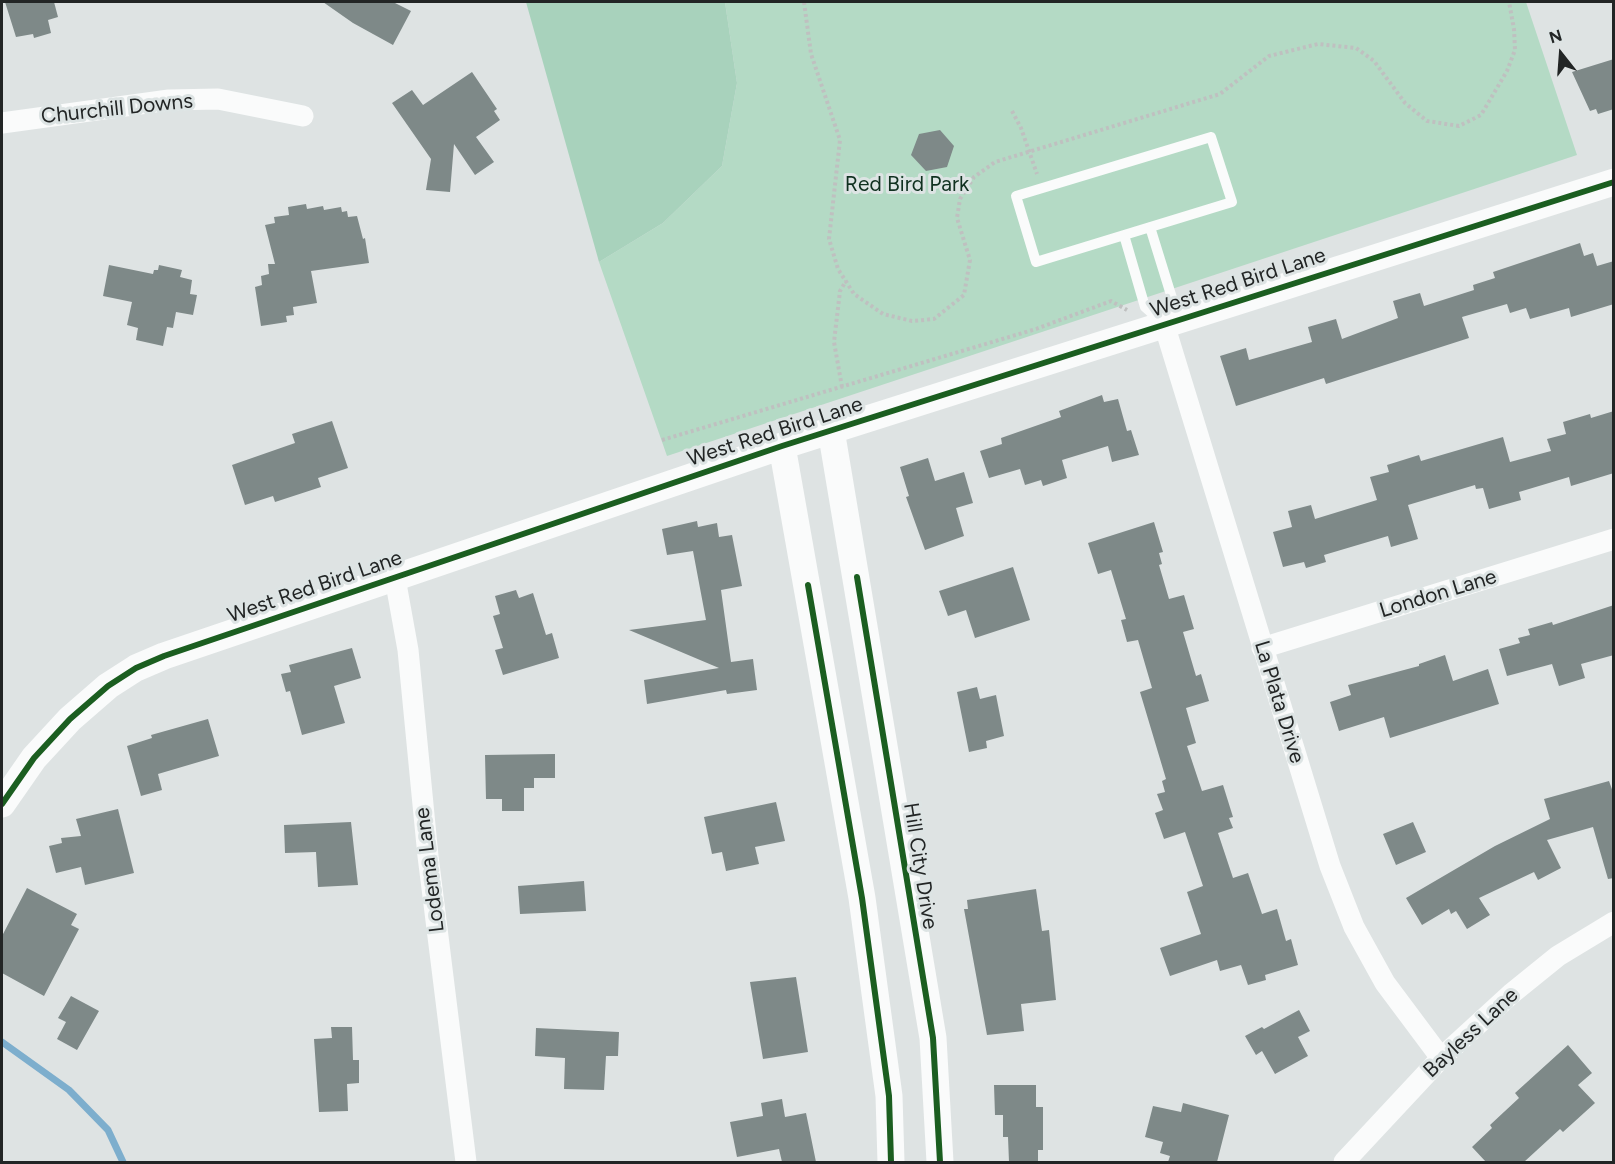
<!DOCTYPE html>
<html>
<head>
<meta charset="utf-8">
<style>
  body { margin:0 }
  #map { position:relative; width:1615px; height:1164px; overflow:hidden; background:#dee3e3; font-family:Figtree,sans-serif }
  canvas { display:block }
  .frame { position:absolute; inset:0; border:3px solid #222525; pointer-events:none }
  .north { position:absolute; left:1531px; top:24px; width:60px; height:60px; -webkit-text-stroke:4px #dde4e4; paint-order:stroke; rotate:343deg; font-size:16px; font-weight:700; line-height:24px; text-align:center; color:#222525 }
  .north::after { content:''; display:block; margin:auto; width:21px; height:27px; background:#222525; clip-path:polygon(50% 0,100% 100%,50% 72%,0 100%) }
</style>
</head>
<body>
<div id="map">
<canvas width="1615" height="1164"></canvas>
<div class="frame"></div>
<div class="north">N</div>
</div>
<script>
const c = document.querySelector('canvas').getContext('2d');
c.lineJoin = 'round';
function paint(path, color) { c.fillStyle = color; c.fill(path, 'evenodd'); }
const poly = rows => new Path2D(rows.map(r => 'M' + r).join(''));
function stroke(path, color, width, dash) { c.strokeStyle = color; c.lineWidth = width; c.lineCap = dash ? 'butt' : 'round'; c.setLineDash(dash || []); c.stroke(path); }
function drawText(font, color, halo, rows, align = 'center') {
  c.font = font + ' Figtree,sans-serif'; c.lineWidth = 6; c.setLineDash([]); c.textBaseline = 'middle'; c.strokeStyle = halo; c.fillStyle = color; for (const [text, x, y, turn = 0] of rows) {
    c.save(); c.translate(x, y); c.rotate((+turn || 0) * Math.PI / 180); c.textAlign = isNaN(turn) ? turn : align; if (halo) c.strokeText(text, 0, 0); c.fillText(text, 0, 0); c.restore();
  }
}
paint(poly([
  [725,2,1526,2,1577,155,667,456,599,262,663,223,722,166,737,83]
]), '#b4dac5');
paint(poly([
  [526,2,725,2,737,83,722,166,663,223,599,262]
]), '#a8d2bc');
stroke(poly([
  [2,1042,69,1090,108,1130,123,1162]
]), '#7daecd', 7);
paint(poly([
  [5,2,54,2,58,17,48,20,51,33,34,38,33,34,16,37],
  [323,2,393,2,411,11,393,45,353,23],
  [1614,59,1614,109,1598,114,1596,109,1590,111,1572,72],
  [472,72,497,109,494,111,500,120,476,137,494,162,475,175,454,144,450,192,426,190,431,159,392,103,412,90,423,105],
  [940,130,954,146,947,167,926,171,911,155,919,134],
  [306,204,307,209,323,206,324,210,341,207,342,212,347,211,348,217,357,216,363,239,365,238,369,263,311,271,317,303,293,307,294,315,286,316,287,322,261,326,255,287,262,285,261,276,269,274,268,264,275,264,265,225,275,223,274,217,289,215,288,207],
  [1580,243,1584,256,1593,253,1597,266,1614,261,1614,304,1571,317,1569,308,1530,319,1526,308,1510,313,1507,304,1462,317,1469,338,1326,384,1324,378,1236,406,1220,356,1246,348,1249,360,1312,342,1308,327,1336,319,1342,339,1398,318,1393,301,1420,293,1424,306,1474,290,1473,285,1495,278,1493,272],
  [109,265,153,274,154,270,158,270,159,265,182,270,180,277,192,280,190,294,197,295,193,315,176,312,173,328,167,327,163,346,136,340,138,328,127,325,132,302,103,296],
  [1102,395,1104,402,1118,399,1127,431,1131,430,1139,455,1112,462,1108,446,1062,460,1067,478,1043,486,1041,480,1025,485,1020,469,989,478,980,451,1002,444,1001,438,1061,417,1059,411],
  [1614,411,1614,473,1571,486,1569,477,1519,492,1521,500,1489,509,1483,488,1476,489,1475,485,1408,505,1418,539,1391,547,1388,536,1324,555,1326,562,1306,568,1304,562,1283,567,1273,532,1292,527,1288,511,1311,505,1315,519,1377,500,1370,477,1389,472,1387,465,1419,455,1421,461,1503,437,1510,462,1551,451,1547,439,1566,434,1563,422,1590,414,1591,418],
  [332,421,348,468,318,478,321,487,275,502,273,496,245,505,232,465,295,443,292,434],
  [928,458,935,481,964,472,973,503,956,508,964,536,925,550,906,497,909,496,900,467],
  [697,521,698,527,717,523,719,537,732,535,742,586,721,590,731,662,753,659,757,690,727,694,726,690,647,704,644,680,719,668,629,630,706,620,693,551,667,555,662,529],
  [1154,522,1163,552,1159,553,1162,564,1159,565,1169,599,1184,595,1194,629,1183,632,1196,676,1201,674,1209,701,1186,708,1196,743,1187,746,1202,791,1223,785,1233,817,1229,818,1233,828,1218,833,1233,878,1248,873,1262,914,1277,909,1286,941,1291,939,1298,965,1265,975,1266,980,1248,985,1241,965,1220,971,1217,960,1170,976,1160,948,1201,934,1187,892,1203,886,1185,832,1164,839,1155,813,1163,810,1157,794,1165,792,1162,781,1166,779,1140,692,1152,688,1138,640,1127,642,1121,620,1126,619,1111,570,1098,574,1088,543],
  [1013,567,1030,620,975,638,966,610,948,616,939,591],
  [516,590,519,598,533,593,546,635,552,633,559,658,503,675,495,650,503,648,493,616,500,614,495,596],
  [1614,605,1614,655,1581,664,1585,678,1559,686,1552,664,1507,676,1499,649,1520,643,1518,638,1530,635,1528,629,1552,622,1553,625],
  [352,648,361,678,334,686,345,723,302,735,290,691,286,692,281,674,291,672,289,665],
  [1445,655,1453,681,1488,669,1499,704,1390,738,1384,717,1339,731,1330,702,1351,695,1348,685,1419,666,1419,664],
  [977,687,980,699,996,695,1004,736,986,741,987,748,969,752,957,692],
  [208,719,219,756,158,774,162,790,141,796,127,746,152,738,151,735],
  [555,754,555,778,534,778,534,788,524,788,524,811,502,811,502,799,486,799,485,755],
  [1609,781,1614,795,1614,878,1608,879,1593,827,1547,840,1561,868,1538,880,1534,872,1479,898,1490,915,1467,929,1456,911,1451,914,1449,909,1422,925,1406,898,1495,846,1550,819,1544,799],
  [776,802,785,841,755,847,759,864,726,871,722,852,712,854,704,817],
  [118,809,134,873,85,885,81,867,56,873,49,846,62,843,61,838,81,836,76,819],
  [351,822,358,885,318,887,316,852,285,853,284,825],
  [1413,822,1426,852,1396,865,1383,834],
  [584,881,586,911,520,914,518,886],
  [27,888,77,914,71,925,79,929,44,996,2,973,2,936],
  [1036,889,1042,931,1049,930,1056,1000,1021,1004,1024,1031,987,1035,964,909,968,909,967,900],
  [796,977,808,1052,763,1059,750,982],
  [71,996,99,1011,77,1050,57,1039,66,1022,58,1018],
  [1299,1010,1310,1031,1298,1037,1308,1056,1275,1074,1262,1051,1256,1055,1245,1036,1262,1027,1264,1029],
  [331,1027,352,1027,353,1060,359,1060,359,1083,347,1084,348,1111,319,1112,314,1039,332,1038],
  [536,1028,619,1032,618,1056,606,1056,604,1090,564,1089,565,1058,535,1056],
  [1568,1045,1592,1073,1578,1085,1595,1103,1563,1132,1560,1129,1524,1162,1486,1162,1472,1147,1492,1128,1490,1125,1519,1098,1515,1093],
  [994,1085,1036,1085,1036,1107,1043,1107,1043,1150,1038,1150,1038,1162,1009,1162,1008,1137,1003,1137,1003,1115,995,1115],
  [782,1099,785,1117,806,1113,816,1162,782,1162,779,1149,737,1157,730,1122,763,1116,761,1103],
  [1183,1103,1229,1115,1217,1162,1168,1162,1170,1156,1160,1153,1163,1142,1145,1137,1153,1106,1181,1112]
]), '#7e8988');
stroke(poly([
  [804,2,811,54,840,140,829,239,838,269,854,294,883,314,912,321,934,319,964,295,970,260,957,218,960,199,974,177,995,162,1220,94,1269,56,1318,44,1356,48,1374,61,1405,103,1427,121,1459,126,1481,115,1507,71,1515,50,1514,29,1509,2],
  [1012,111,1021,128,1037,174],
  [842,387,834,342,840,291,846,281],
  [662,440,1036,329,1111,301,1127,310]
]), '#bfc0c0', 4, [3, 3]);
stroke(poly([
  [1211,137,1232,202,1036,262,1016,196,1211,137],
  [1124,235,1145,307,1164,324,1172,298,1150,227]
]), '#fafbfb', 10);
stroke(poly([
  [2,123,169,100,218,99,303,116],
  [1164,324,1330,866,1354,927,1385,983,1441,1058],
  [395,578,408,650,428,856,466,1162],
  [1262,648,1614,539],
  [1344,1162,1441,1058,1511,994,1558,956,1614,922]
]), '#fafbfb', 21);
stroke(poly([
  [831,430,933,1038,940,1162],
  [782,446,862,898,889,1096,891,1162],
  [2,804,34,758,70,719,108,686,136,668,164,656,782,446,1614,182]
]), '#fafbfb', 27);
stroke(poly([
  [857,577,933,1038,940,1162],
  [808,585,862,898,889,1096,891,1162],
  [2,804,34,758,70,719,108,686,136,668,164,656,782,446,1614,182]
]), '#1b5e20', 6);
drawText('21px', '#222525', '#dde4e4', [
  ["Churchill Downs",117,109,-6],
  ["West Red Bird Lane",1238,283,-18],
  ["West Red Bird Lane",775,432,-18],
  ["West Red Bird Lane",315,587,-19],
  ["London Lane",1438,594,-17],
  ["La Plata Drive",1279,702,73],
  ["Hill City Drive",920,866,81],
  ["Lodema Lane",430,870,-97],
  ["Bayless Lane",1471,1033,-43]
]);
drawText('21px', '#103120', '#dde4e4', [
  ["Red Bird Park",907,185]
]);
</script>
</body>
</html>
